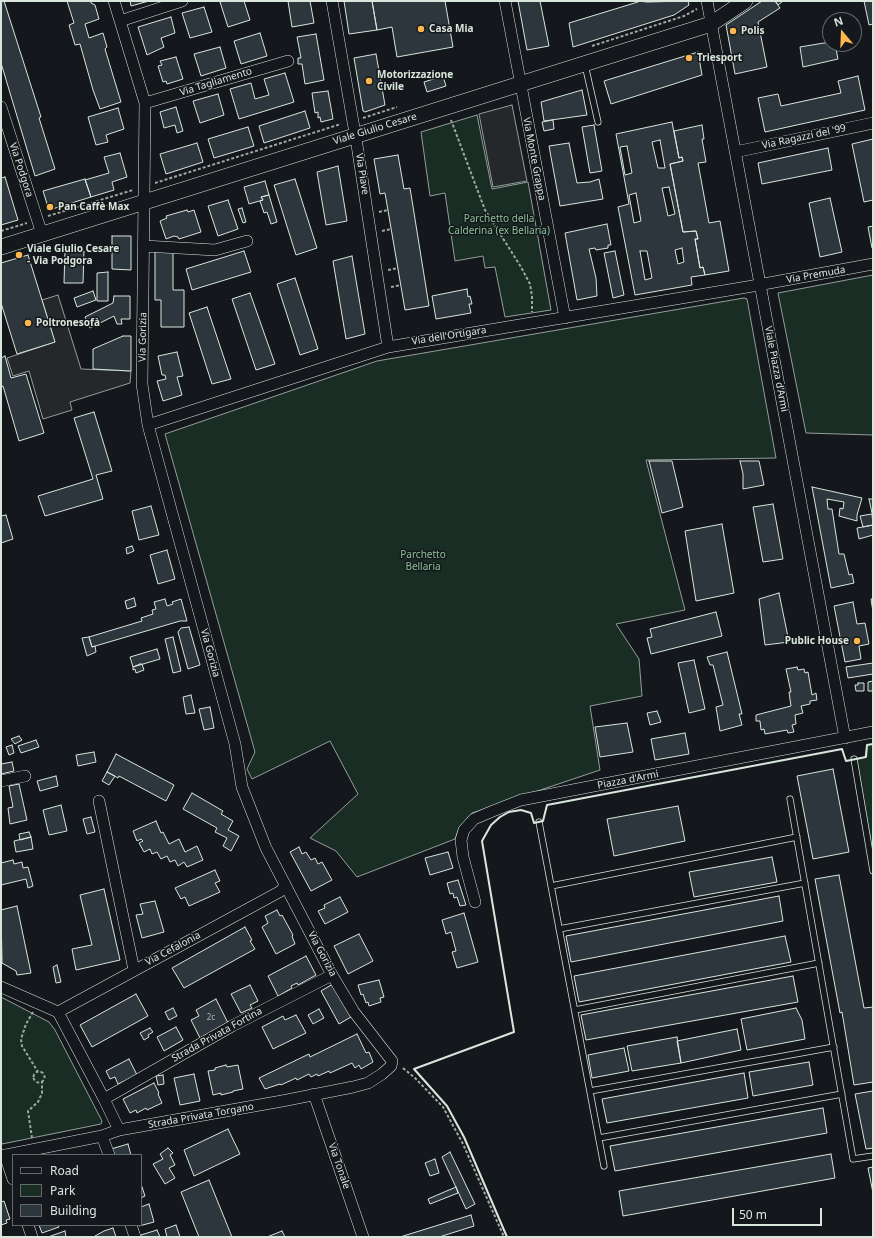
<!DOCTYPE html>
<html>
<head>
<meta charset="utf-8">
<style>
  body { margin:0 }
  #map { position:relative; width:874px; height:1238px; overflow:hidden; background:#14181c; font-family:"Noto Sans",sans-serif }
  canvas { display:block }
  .frame { position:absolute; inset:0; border:2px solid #d8e6dc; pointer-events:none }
  .legend { position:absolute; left:12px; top:1154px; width:130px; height:72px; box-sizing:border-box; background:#14181c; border:1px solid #626a69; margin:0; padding:5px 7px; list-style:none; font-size:12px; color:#d8e6dc }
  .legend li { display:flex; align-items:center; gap:8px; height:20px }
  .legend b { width:20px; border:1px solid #626a69 }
  .north { position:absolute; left:822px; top:12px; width:40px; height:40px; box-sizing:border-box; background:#14181c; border:1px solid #626a69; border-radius:50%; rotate:341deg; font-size:11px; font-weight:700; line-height:16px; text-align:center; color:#d8e6dc }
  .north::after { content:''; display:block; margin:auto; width:14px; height:18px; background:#ffb74d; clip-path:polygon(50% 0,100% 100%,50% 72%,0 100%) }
  .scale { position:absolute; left:732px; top:1208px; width:90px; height:18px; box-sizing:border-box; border:2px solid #d8e6dc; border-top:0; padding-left:5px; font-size:12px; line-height:14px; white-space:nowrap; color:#d8e6dc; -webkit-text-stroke:3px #14181c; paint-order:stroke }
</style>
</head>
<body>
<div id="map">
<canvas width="874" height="1238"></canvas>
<div class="frame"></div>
<ul class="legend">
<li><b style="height:5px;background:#14181c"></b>Road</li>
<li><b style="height:11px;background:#1a2d24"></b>Park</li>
<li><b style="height:11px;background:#2c363c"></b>Building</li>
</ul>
<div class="north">N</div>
<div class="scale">50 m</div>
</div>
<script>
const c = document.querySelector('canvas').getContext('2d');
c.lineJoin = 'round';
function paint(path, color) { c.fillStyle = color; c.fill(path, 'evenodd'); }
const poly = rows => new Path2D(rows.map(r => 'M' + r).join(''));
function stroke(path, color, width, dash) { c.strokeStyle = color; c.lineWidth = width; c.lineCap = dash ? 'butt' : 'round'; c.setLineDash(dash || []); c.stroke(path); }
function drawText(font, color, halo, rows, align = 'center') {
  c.font = font + ' "Noto Sans",sans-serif'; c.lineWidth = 3; c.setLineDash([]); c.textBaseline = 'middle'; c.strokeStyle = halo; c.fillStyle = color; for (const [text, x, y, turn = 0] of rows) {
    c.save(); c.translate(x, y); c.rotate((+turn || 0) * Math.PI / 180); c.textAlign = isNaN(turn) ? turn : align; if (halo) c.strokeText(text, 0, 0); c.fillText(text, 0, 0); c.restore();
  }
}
const green = poly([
  [477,115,492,189,528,182,551,310,505,317,495,267,485,268,483,256,455,261,445,193,430,196,421,132,477,115],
  [873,275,873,435,806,433,778,293,873,275],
  [744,298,747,299,776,458,646,460,685,610,616,624,639,659,642,696,590,706,600,770,472,813,459,828,455,839,357,877,336,851,310,838,358,794,330,741,252,779,247,769,255,752,165,434,377,361,744,298],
  [873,744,873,871,854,759,865,757,867,745,873,744],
  [1,997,49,1022,55,1030,102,1121,101,1124,2,1144,1,1140,1,997]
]);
paint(green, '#1a2d24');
stroke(green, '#939e99', 1);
const parking = poly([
  [512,105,527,181,493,187,479,114,512,105],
  [58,295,81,369,131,371,130,383,70,402,72,410,43,419,29,371,13,376,7,358,55,342,42,300,58,295]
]);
paint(parking, '#24282b');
stroke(parking, '#939e99', 1);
const building = poly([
  [1,1,4,1,41,117,39,118,55,169,35,176,1,63,1,1],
  [67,1,91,1,91,3,95,5,99,19,85,24,89,38,103,33,107,47,105,49,121,102,100,109,93,90,80,44,75,45,69,25,74,23,67,1],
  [130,1,149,1,131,6,130,1],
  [224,1,244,1,250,20,228,27,220,2,224,1],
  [288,1,310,1,314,23,292,27,288,1],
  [344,1,372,1,377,30,349,34,344,1],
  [372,1,445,1,453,47,397,57,392,27,377,30,372,1],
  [518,1,540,1,549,46,527,50,518,1],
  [638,1,647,2,688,1,689,5,674,15,573,47,569,23,638,2,638,1],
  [762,1,775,1,780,8,758,22,767,67,735,74,726,25,762,1],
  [775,1,783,1,778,5,775,1],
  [864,1,873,1,873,24,869,25,864,1],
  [204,7,212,32,190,38,182,13,204,7],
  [171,17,175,33,161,38,164,47,147,55,138,27,171,17],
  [260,33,267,56,241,64,234,41,260,33],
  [316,34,324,80,305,84,302,64,298,64,298,58,301,58,297,37,316,34],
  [830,42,830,44,835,44,838,59,803,67,800,47,830,42],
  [220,47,226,68,201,76,194,54,220,47],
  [698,52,702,75,611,104,604,81,698,52],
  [376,54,385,105,365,112,363,111,354,58,376,54],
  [176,57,183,79,167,84,166,81,163,82,158,66,162,65,160,61,176,57],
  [285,73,294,102,239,119,230,89,251,83,255,99,269,95,264,79,285,73],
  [443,76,446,86,427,92,424,82,443,76],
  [858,76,865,110,765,132,758,98,778,94,781,106,841,93,838,81,858,76],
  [582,90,587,115,544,121,541,102,582,90],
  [328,91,333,119,321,122,320,117,318,118,318,112,315,113,312,93,328,91],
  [218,94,224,115,200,123,193,101,218,94],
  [176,107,183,131,177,133,175,125,164,128,160,112,176,107],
  [118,108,124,129,106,135,108,142,96,145,88,117,118,108],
  [305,111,310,128,264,143,259,126,305,111],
  [553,120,554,129,544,131,542,122,553,120],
  [672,122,679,158,682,157,683,161,670,164,683,232,696,231,698,239,695,239,700,268,703,267,705,275,691,277,692,285,635,295,618,207,629,204,616,134,672,122],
  [660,140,665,168,658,168,652,142,660,140],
  [627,146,632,173,625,175,620,147,627,146],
  [669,187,675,214,668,216,662,188,669,187],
  [636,193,641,221,634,223,629,195,636,193],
  [682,248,684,262,678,264,675,250,682,248],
  [640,251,647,251,652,278,645,280,640,251],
  [594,125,602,171,590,173,582,127,594,125],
  [702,125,704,139,702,139,706,162,698,163,709,223,720,221,729,271,705,275,703,267,700,268,695,239,698,239,696,231,683,232,670,164,683,161,682,157,679,158,674,131,702,125],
  [248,127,254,146,214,158,208,139,248,127],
  [873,139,873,200,864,202,852,144,873,139],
  [197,143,203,162,166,174,160,154,197,143],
  [569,143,577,183,590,182,599,179,603,199,560,206,549,146,569,143],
  [828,148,832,170,762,184,758,163,828,148],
  [120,153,127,177,112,182,114,190,91,197,85,180,109,173,104,157,120,153],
  [398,155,404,189,410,188,429,306,405,310,385,193,380,194,374,159,398,155],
  [338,166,347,221,326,225,317,172,338,166],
  [5,177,18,220,1,225,1,178,5,177],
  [85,179,91,197,49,210,43,191,85,179],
  [295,179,317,248,296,255,274,185,295,179],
  [265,181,269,195,261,197,263,200,249,204,244,187,265,181],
  [269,195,277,222,271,224,267,212,264,213,260,201,263,200,261,197,269,195],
  [830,198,842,252,820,257,809,203,830,198],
  [228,200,238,229,218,236,208,206,228,200],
  [242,208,246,222,243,223,238,209,242,208],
  [187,210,188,212,194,210,201,232,179,239,178,237,174,236,166,239,160,221,167,218,166,216,187,210],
  [607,224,611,245,608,245,608,248,596,250,595,248,589,249,596,278,597,296,577,300,565,233,607,224],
  [873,226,873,248,872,248,868,227,873,226],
  [112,236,131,236,131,270,112,269,112,236],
  [65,250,84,251,83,283,64,283,65,250],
  [155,251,173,251,173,290,184,290,184,327,161,327,161,300,155,300,155,251],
  [244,251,251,272,192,290,186,269,244,251],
  [615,251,624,295,613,298,604,253,615,251],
  [28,255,55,342,17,354,1,303,1,263,28,255],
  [352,256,365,334,346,339,333,261,352,256],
  [108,272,108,301,97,301,97,273,108,272],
  [295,278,318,349,300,355,277,284,295,278],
  [467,289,468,297,470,296,472,304,469,304,471,313,436,319,432,296,467,289],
  [93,291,96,300,77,307,74,298,93,291],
  [250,293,275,364,256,370,232,299,250,293],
  [114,296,130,296,130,319,121,319,122,324,117,324,114,316,90,328,85,317,113,303,114,296],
  [207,307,231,379,212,384,189,313,207,307],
  [123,336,131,336,131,371,93,369,93,349,123,336],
  [177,352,183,376,177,377,182,395,163,401,157,381,166,379,165,375,162,375,158,356,177,352],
  [5,356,11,378,26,374,44,433,19,441,3,386,1,387,1,358,5,356],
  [94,412,112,471,96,475,103,499,45,516,38,496,93,479,74,418,94,412],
  [649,461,672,461,683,507,662,513,649,461],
  [740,461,759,461,764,485,743,489,743,474,740,461],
  [812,487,862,498,857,515,857,521,839,516,840,508,843,509,844,502,827,499,828,509,832,509,839,554,844,554,849,575,852,574,854,583,831,588,812,487],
  [869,499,873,499,873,513,872,513,869,499],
  [773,504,783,559,763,562,753,507,773,504],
  [151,506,159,535,139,540,132,511,151,506],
  [872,514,873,525,863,527,860,516,872,514],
  [6,515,13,539,1,543,1,516,6,515],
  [722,524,734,593,696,601,685,531,722,524],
  [873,525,873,535,859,539,857,528,873,525],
  [132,546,134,551,127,554,126,548,132,546],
  [167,550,175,579,158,584,150,555,167,550],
  [779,593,789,642,765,645,759,599,779,593],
  [134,598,136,606,127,609,125,601,134,598],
  [873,598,873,612,871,599,873,598],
  [165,599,167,606,173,604,172,602,181,599,187,621,180,621,92,647,89,637,142,621,141,618,153,614,152,610,156,609,154,602,165,599],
  [853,602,857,624,865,623,869,644,859,646,861,659,845,662,834,606,853,602],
  [716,612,722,636,651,654,647,638,652,637,650,629,716,612],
  [189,627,200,665,188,669,178,632,181,628,189,627],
  [89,637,92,647,95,646,96,652,87,656,82,638,89,637],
  [173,637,181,671,173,673,165,639,173,637],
  [157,649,160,659,133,667,130,657,157,649],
  [727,652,742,714,739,714,742,725,720,731,716,707,723,705,713,665,710,665,707,657,727,652],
  [694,660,705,709,689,713,678,663,694,660],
  [873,663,873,674,848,678,846,667,873,663],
  [140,664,142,664,144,670,136,673,135,669,133,670,133,667,140,664],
  [797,667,798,670,804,669,805,673,808,672,812,695,816,693,817,700,810,701,810,704,801,706,803,713,795,715,796,724,792,725,794,732,788,733,787,730,765,734,764,729,761,730,760,721,756,721,756,715,791,706,789,692,791,692,786,669,797,667],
  [873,681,873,691,868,691,868,682,873,681],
  [858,683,864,683,864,691,856,691,855,685,858,685,858,683],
  [191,695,195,713,186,714,183,697,191,695],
  [210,707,214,728,204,730,199,709,210,707],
  [657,711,661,722,650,725,647,713,657,711],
  [627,723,633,752,600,757,595,727,627,723],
  [685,733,689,754,655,760,651,739,685,733],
  [19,736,22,740,15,744,11,739,19,736],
  [36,740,39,747,21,753,18,746,36,740],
  [12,745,14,753,9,755,6,747,12,745],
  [94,752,96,762,78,766,76,755,94,752],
  [116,754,174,785,166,801,119,776,118,778,107,772,116,754],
  [12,762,14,771,1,774,1,764,12,762],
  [833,769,849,852,813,859,797,776,833,769],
  [107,772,115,776,109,785,102,781,107,772],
  [56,776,58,786,40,791,37,781,56,776],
  [19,784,27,820,10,824,8,808,13,807,9,786,19,784],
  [192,793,223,811,221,814,233,821,228,830,239,836,231,851,223,846,227,838,215,832,217,828,183,809,192,793],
  [61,805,67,831,49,835,43,810,61,805],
  [678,806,685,841,614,856,607,819,678,806],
  [91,817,95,832,87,834,83,819,91,817],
  [156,821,161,833,163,832,169,844,179,839,185,852,197,846,203,860,187,867,184,862,178,866,175,860,170,862,167,856,161,859,157,852,152,854,150,849,144,852,139,843,143,841,141,839,137,841,133,831,156,821],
  [29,832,31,837,20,840,19,834,29,832],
  [31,837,33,849,16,852,14,841,31,837],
  [299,847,302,854,306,852,311,860,315,858,318,864,322,862,332,880,311,891,290,852,299,847],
  [448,852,453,868,430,875,425,858,448,852],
  [772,857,777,882,694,897,689,872,772,857],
  [13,860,14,864,22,862,23,868,28,867,33,886,28,888,26,879,1,885,1,863,13,860],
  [215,870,220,881,215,883,220,892,189,906,185,897,181,899,175,888,215,870],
  [839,875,864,1008,873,1007,873,1082,854,1085,842,1012,840,1013,815,879,839,875],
  [458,880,466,905,460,906,457,897,454,898,453,893,450,894,447,883,458,880],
  [104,889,120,960,76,970,72,949,92,945,80,895,104,889],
  [779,896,783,921,571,962,566,936,779,896],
  [340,897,348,912,325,924,318,911,325,908,324,905,340,897],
  [155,901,164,932,142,938,136,915,143,914,140,904,155,901],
  [17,906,31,973,17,975,16,971,2,963,1,910,17,906],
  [277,910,280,916,282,915,293,935,292,936,295,944,276,954,262,927,268,923,265,916,277,910],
  [464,913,478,962,457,968,452,952,456,951,451,932,446,934,442,920,464,913],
  [245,927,252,940,250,941,255,949,184,988,172,968,245,927],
  [359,934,373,961,348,974,334,946,359,934],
  [785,936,791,962,579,1002,574,976,785,936],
  [306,956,316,975,298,985,297,983,291,986,292,988,278,996,268,976,306,956],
  [57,965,61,982,56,983,53,967,57,965],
  [793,976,798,1002,586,1040,581,1015,793,976],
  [379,980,384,997,380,998,381,1002,369,1006,368,1002,366,1003,363,994,361,995,358,985,379,980],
  [333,984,351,1017,339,1024,321,991,333,984],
  [250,985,258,1001,250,1005,252,1008,241,1013,231,994,250,985],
  [136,994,148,1016,92,1047,80,1025,136,994],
  [216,999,228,1023,200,1038,191,1020,199,1016,196,1010,216,999],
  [173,1008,177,1016,169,1020,165,1012,173,1008],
  [796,1008,802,1020,805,1039,747,1050,741,1019,796,1008],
  [319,1009,324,1018,313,1024,308,1015,319,1009],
  [296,1015,306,1033,273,1049,262,1027,283,1016,285,1020,296,1015],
  [176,1027,183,1040,164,1051,157,1037,176,1027],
  [150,1028,153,1032,148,1035,149,1037,144,1040,140,1033,150,1028],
  [737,1029,741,1050,681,1063,677,1041,737,1029],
  [357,1034,366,1053,369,1052,373,1062,361,1069,359,1065,355,1068,352,1063,330,1073,329,1071,318,1076,317,1074,311,1077,309,1074,297,1080,296,1078,281,1085,280,1084,265,1089,259,1078,309,1054,310,1057,357,1034],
  [677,1037,681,1063,632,1071,627,1046,677,1037],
  [624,1048,629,1071,592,1078,588,1055,624,1048],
  [129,1059,137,1075,118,1084,115,1077,110,1079,106,1071,129,1059],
  [809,1062,813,1085,753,1096,749,1072,809,1062],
  [226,1065,227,1067,238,1065,243,1089,233,1091,233,1092,221,1095,221,1093,213,1095,208,1071,215,1070,215,1068,226,1065],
  [744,1073,748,1098,607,1123,602,1099,744,1073],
  [194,1074,200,1101,180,1105,174,1078,194,1074],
  [163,1075,164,1084,158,1085,156,1076,163,1075],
  [154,1083,159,1093,158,1094,162,1103,147,1110,146,1108,137,1113,136,1110,130,1113,123,1099,154,1083],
  [873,1091,873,1148,866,1149,855,1094,873,1091],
  [823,1108,827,1133,615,1171,610,1146,823,1108],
  [228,1129,240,1154,194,1176,184,1150,228,1129],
  [128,1144,131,1155,112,1155,111,1149,128,1144],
  [168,1148,173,1153,170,1155,175,1165,169,1168,175,1178,165,1184,153,1164,163,1159,160,1154,168,1148],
  [450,1152,475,1204,466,1209,442,1157,450,1152],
  [831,1154,835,1178,623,1216,619,1191,831,1154],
  [435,1159,439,1173,430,1176,425,1163,435,1159],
  [873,1167,873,1193,868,1168,873,1167],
  [209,1180,232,1237,199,1237,181,1192,209,1180],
  [141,1184,145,1196,141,1198,141,1184],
  [456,1187,458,1193,430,1204,428,1199,456,1187],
  [1,1200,1,1202,4,1201,10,1219,6,1220,7,1223,1,1225,1,1200],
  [149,1204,154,1222,139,1226,139,1225,141,1225,141,1207,149,1204],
  [471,1215,474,1226,439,1237,400,1237,471,1215],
  [39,1225,58,1225,59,1227,42,1233,39,1225],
  [176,1225,180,1237,167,1237,165,1229,176,1225],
  [113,1228,116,1237,96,1237,95,1236,104,1231,113,1228],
  [157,1230,160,1237,141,1237,141,1235,157,1230],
  [65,1231,66,1237,48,1237,65,1231],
  [282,1231,285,1237,267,1237,282,1231]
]);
paint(building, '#2c363c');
stroke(building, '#d8e6dc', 1);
const service = poly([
  [585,65,598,122],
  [854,759,873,871],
  [790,799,853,1159,873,1156],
  [539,822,604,1166],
  [551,886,797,837],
  [559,929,805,883],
  [575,1010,819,963],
  [590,1091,834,1047],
  [599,1138,842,1094]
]);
const minor = poly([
  [332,1,357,145,388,347],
  [505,1,565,318],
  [707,1,845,738],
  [120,21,182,1],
  [145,103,288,61],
  [1,107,42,234],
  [735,152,873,123],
  [144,246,215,250,247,241],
  [148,425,388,347,747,287,873,264],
  [1,781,25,776],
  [99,801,134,970],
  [475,902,463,857,461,840,464,830,474,819,493,811,521,800,873,732],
  [1,987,58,1012],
  [314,1094,363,1237],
  [104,1099,232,1026,332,975],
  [119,1130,104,1099,58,1012,279,892,282,890,285,884],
  [102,1136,109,1155],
  [5,1155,13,1179],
  [1,1156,102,1136,119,1130,282,1101,353,1087,368,1083,382,1074,391,1066,392,1061,354,1012,332,975,266,848,242,787,235,744,148,425,142,384,145,103,114,1],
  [28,1225,32,1237],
  [131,1225,135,1237]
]);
const secondary = poly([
  [1,247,711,24,745,1]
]);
stroke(service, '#d8e6dc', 7);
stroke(minor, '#d8e6dc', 12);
stroke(secondary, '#d8e6dc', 16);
stroke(poly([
  [592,46,684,16,697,9],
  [363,118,397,107],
  [451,120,485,210,521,267,530,284,532,296,532,312],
  [155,183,341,124],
  [379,212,388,210],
  [48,216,133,190],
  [1,231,27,223],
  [382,231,391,229],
  [388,270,398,268],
  [391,287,401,285],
  [33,1012,26,1024,21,1039,22,1046,38,1072],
  [403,1068,415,1078,443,1107,463,1144,504,1237],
  '33.5 1077a5.5 5.5 0 1 1 11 0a5.5 5.5 0 1 1-11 0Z',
  [32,1138,28,1111,38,1102,42,1093,42,1082]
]), '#9da8a2', 2, [3, 2]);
stroke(service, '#14181c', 5.5);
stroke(minor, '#14181c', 11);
stroke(secondary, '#14181c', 15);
stroke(poly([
  [507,1237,464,1137,447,1106,414,1069,514,1032,482,841,491,825,500,817,509,812,521,810,531,813,534,823,543,821,547,805,842,749,846,761,866,757,867,745,873,744]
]), '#d8e6dc', 2);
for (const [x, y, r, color] of [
  [421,29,4,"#ffb74d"],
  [733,31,4,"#ffb74d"],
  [689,58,4,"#ffb74d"],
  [369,81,4,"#ffb74d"],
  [50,207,4,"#ffb74d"],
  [19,255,4,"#ffb74d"],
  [28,323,4,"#ffb74d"],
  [857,641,4,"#ffb74d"]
]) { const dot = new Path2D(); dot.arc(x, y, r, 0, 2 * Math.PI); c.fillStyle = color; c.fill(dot); stroke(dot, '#14181c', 1.5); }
drawText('8px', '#adbab4', null, [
  ["2c",211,1018]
]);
drawText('bold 10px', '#d8e6dc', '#14181c', [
  ["Casa Mia",429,29],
  ["Polis",741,31],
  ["Triesport",697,58],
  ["Motorizzazione",377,75],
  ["Civile",377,87],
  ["Pan Caffè Max",58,207],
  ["Viale Giulio Cesare",27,249],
  ["- Via Podgora",27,261],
  ["Poltronesofà",36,323],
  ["Public House",849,641,"right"]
], 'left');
drawText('10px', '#d8e6dc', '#14181c', [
  ["Via Tagliamento",216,82,-17],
  ["Viale Giulio Cesare",375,129,-17],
  ["Via Ragazzi del '99",804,137,-12],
  ["Via Monte Grappa",534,159,79],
  ["Via Podgora",21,170,72],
  ["Via Piave",362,174,81],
  ["Via Premuda",816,275,-10],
  ["Via dell'Ortigara",449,336,-9],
  ["Via Gorizia",143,337,-89],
  ["Viale Piazza d'Armi",776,369,79],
  ["Via Gorizia",210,653,75],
  ["Piazza d'Armi",628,780,-11],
  ["Via Cefalonia",173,949,-28],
  ["Via Gorizia",322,954,62],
  ["Strada Privata Fortina",217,1035,-29],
  ["Strada Privata Torgano",201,1116,-10],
  ["Via Tonale",339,1166,71]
]);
drawText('10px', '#8ac095', '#14181c', [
  ["Parchetto della",499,219],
  ["Calderina (ex Bellaria)",499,231],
  ["Parchetto",423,555],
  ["Bellaria",423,567]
]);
</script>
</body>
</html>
